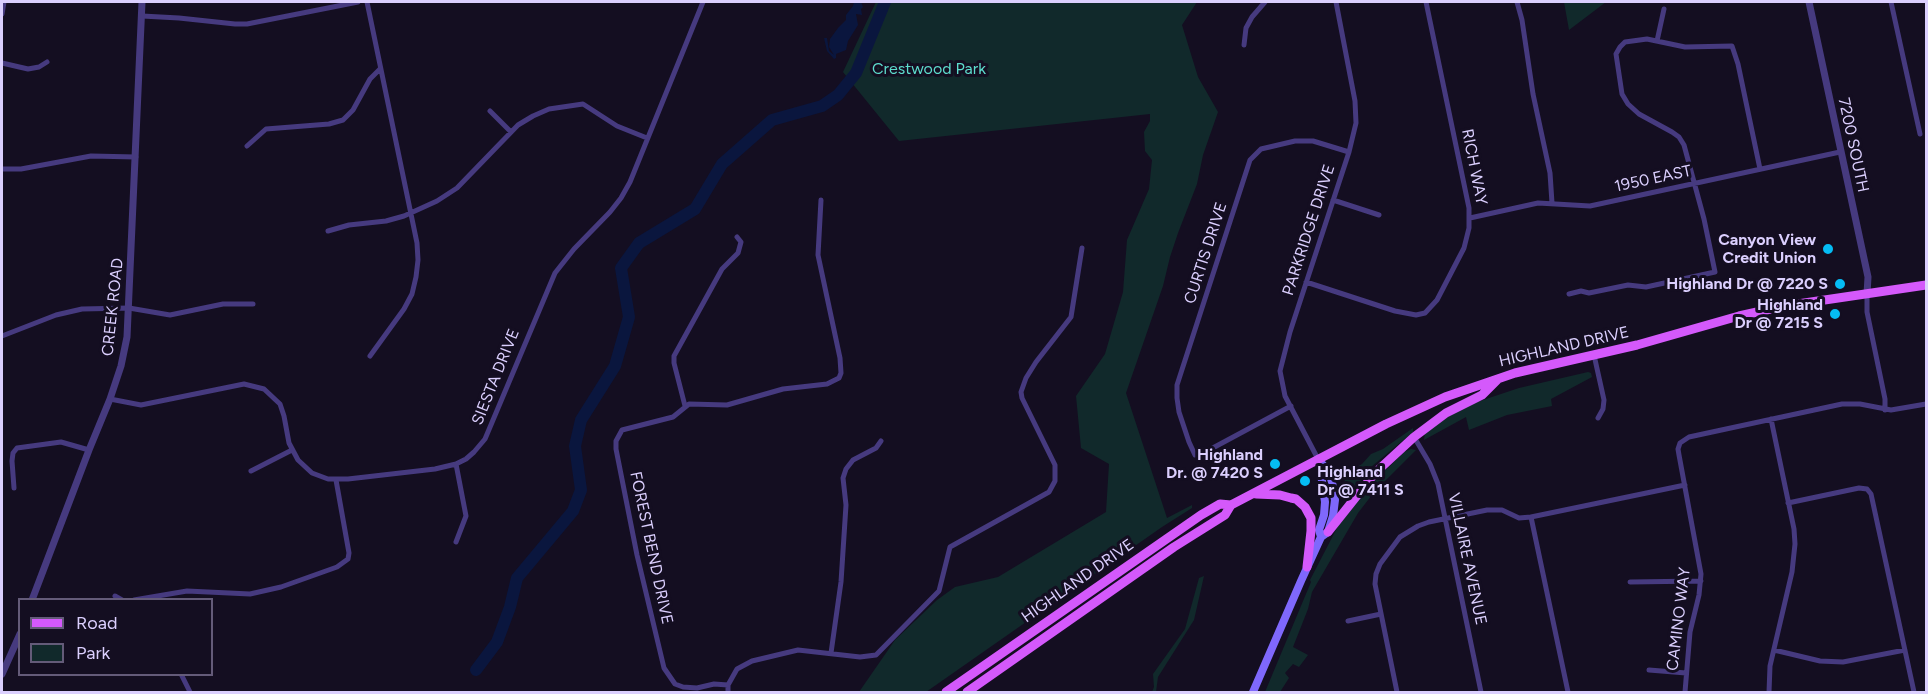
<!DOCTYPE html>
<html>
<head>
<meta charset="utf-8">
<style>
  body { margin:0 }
  #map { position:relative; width:1928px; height:694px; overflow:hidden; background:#140e21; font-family:Figtree,sans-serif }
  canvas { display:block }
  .frame { position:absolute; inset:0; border:3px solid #dbcffe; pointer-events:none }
  .legend { position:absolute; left:18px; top:598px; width:195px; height:78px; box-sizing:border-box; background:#140e21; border:2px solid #645b79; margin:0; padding:8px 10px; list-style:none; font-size:18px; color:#dbcffe }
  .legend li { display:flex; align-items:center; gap:12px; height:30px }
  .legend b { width:30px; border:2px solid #645b79 }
</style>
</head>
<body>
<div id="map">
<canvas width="1928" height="694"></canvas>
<div class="frame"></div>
<ul class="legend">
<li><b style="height:8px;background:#d459fb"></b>Road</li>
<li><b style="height:16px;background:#11292b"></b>Park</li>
</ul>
</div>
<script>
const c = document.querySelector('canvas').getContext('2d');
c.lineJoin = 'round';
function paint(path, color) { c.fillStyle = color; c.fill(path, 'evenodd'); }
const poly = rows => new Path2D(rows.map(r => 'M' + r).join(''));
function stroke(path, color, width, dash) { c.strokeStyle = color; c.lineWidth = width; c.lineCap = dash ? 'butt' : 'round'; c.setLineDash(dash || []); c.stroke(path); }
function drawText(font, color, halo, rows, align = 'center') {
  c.font = font + ' Figtree,sans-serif'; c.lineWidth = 6; c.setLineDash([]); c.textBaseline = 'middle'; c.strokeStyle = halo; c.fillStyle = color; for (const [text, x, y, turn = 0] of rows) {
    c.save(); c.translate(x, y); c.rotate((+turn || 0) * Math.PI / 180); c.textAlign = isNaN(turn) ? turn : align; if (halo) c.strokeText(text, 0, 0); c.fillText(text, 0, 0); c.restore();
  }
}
paint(poly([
  [876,2,1197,2,1182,25,1198,77,1218,112,1203,155,1197,184,1178,233,1170,257,1163,286,1126,393,1167,518,1192,505,1192,508,1162,527,926,692,859,692,895,640,937,600,955,587,998,577,1106,512,1109,464,1081,448,1076,396,1105,354,1123,292,1127,240,1149,189,1152,160,1145,151,1144,132,1150,121,1150,114,899,141,843,72],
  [1564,2,1606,2,1569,30],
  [1588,372,1591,373,1592,377,1551,399,1552,406,1507,415,1469,430,1466,417,1424,440,1425,432,1456,412,1474,403,1519,388],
  [1413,428,1413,432,1365,472,1362,479,1351,492,1342,492,1341,486,1353,469,1362,464,1371,454,1383,449],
  [1411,449,1416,450,1375,491,1358,513,1312,592,1308,609,1293,647,1308,655,1299,667,1293,664,1285,673,1289,678,1280,692,1265,692,1311,582,1310,580,1339,524,1376,476,1388,468,1404,452],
  [1204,576,1194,620,1158,677,1156,692,1152,692,1154,687,1153,674,1185,629,1199,578]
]), '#11292b');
paint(poly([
  [854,2,861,2,863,7,861,9,862,15,856,14,858,25,848,41,846,50,836,54,836,58,834,59,827,51,824,38,827,38,829,51,834,55,829,47,830,39,838,28,846,20,846,15,853,6]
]), '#0a163e');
stroke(poly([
  [476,670,497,642,510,607,517,578,573,511,581,490,575,446,581,420,615,366,629,317,621,268,639,243,695,209,722,164,772,120,822,106,838,95,856,73,885,2]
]), '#0a163e', 12);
stroke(poly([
  [367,2,417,243,418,260,416,277,412,294,404,309,370,356],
  [1517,2,1522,20,1533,94,1550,173,1552,203],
  [1891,2,1920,134],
  [2,14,4,2],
  [142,16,179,18,235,24,247,24,358,2],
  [1657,41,1664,9],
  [1244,45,1246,28,1252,17,1265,2],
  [2,63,28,69,39,67,47,62],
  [490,111,511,132],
  [247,146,266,129,329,124,343,120,353,110,370,79,380,69],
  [2,169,21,169,91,156,136,157],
  [1333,200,1379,215],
  [1470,218,1538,203,1590,206,1840,152],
  [328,231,349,225,386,221,404,216,437,201,457,188,518,125,533,116,549,109,583,104,617,126,647,138],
  [1306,282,1395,311,1416,315,1425,313,1437,300,1464,248,1469,228,1469,208,1426,2],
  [1569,294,1581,291,1589,293,1628,285,1646,287,1715,272,1704,219,1684,145,1679,137,1672,132,1639,114,1628,104,1622,94,1616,54,1620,47,1625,42,1647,39,1685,47,1732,46,1738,64,1760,169],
  [1867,294,1867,312,1885,399,1885,410],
  [2,336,56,315,82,309,129,308,170,315,223,304,253,304],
  [1594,355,1604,400,1603,409,1598,418],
  [110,399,141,405,244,384,264,389,280,404,284,416,289,443,298,460,312,473,328,479,348,479,435,469,456,464,466,459,474,452,485,439,555,273,574,249,610,212,621,198,630,182,703,2],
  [685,406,674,363,674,356,722,269,738,253,741,242,737,237],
  [1291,406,1209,450,1195,455,1189,442,1179,412,1177,398,1177,385,1250,160,1261,149,1295,141,1313,141,1349,152],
  [1414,437,1430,464,1438,484,1481,692],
  [1318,459,1285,396,1280,371,1290,332,1349,152,1356,123,1355,101,1336,2],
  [251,471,292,450],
  [14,488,12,461,13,453,17,448,61,442,89,450],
  [1788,503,1859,488,1867,489,1871,494,1914,692],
  [1531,517,1568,692],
  [456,542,466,516,456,464],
  [1630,582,1701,581],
  [115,596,122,600],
  [134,600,187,591,250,594,281,587,337,567,348,559,349,553,336,480],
  [1348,621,1381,614],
  [1774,650,1820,661,1843,662,1905,650],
  [831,653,841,582,846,505,843,478,846,469,853,460,876,448,881,441],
  [1649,670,1686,673],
  [181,674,190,692],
  [728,685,714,684,697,688,683,687,675,684,664,668,637,555,616,449,616,441,622,430,673,417,689,404,727,405,783,389,827,384,839,378,841,373,840,358,818,255,821,200],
  [728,692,728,685,737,669,752,661,798,650,860,657,876,655,939,591,950,547,1049,492,1055,481,1055,465,1022,398,1021,392,1026,378,1036,362,1071,317,1082,248],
  [1397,692,1375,584,1376,574,1380,564,1400,537,1418,526,1429,522,1487,510,1502,510,1519,518,1531,517,1685,485],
  [1685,692,1690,632,1699,595,1701,574,1679,455,1678,449,1680,443,1689,437,1842,404,1860,404,1891,410,1926,404],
  [1769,692,1770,666,1792,572,1795,544,1794,529,1771,419]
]), '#463a7f', 5);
stroke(poly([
  [1809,2,1868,277,1867,294],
  [32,600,89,450,110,399,121,366,127,337,142,2],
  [2,674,20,634]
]), '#463a7f', 7);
stroke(poly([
  [1319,460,1325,502,1324,515,1319,530,1321,537],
  [1253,692,1301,581,1321,537,1328,532,1333,516,1335,500,1332,482,1329,472,1318,459]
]), '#7f68fc', 8);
stroke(poly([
  [1256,494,1280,495,1291,498,1296,499,1305,507,1311,518,1311,531,1307,567],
  [1328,532,1375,473,1414,437,1446,413,1482,395,1497,380],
  [946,692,1201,515,1220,504,1231,505,1386,424,1445,397,1515,373,1637,345,1739,316,1784,306,1926,285],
  [967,692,1174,547,1225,515,1231,505]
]), '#d459fb', 9);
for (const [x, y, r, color] of [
  [1828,249,6,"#05bcf4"],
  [1840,284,6,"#05bcf4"],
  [1835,314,6,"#05bcf4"],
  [1275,464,6,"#05bcf4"],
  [1305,481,6,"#05bcf4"]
]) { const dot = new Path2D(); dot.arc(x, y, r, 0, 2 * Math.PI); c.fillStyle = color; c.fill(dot); stroke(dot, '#140e21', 2); }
drawText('16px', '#5ddccd', '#140e21', [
  ["Crestwood Park",929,69]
]);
drawText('16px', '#dbcffe', '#140e21', [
  ["7200 SOUTH",1853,145,78],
  ["RICH WAY",1474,167,79],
  ["1950 EAST",1653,179,-12],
  ["PARKRIDGE DRIVE",1309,230,-72],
  ["CURTIS DRIVE",1206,253,-72],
  ["CREEK ROAD",113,307,-84],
  ["HIGHLAND DRIVE",1564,347,-13],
  ["SIESTA DRIVE",496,377,-68],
  ["FOREST BEND DRIVE",651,548,78],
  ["VILLAIRE AVENUE",1467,559,78],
  ["HIGHLAND DRIVE",1078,581,-35],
  ["CAMINO WAY",1679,619,-83]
]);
drawText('bold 16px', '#dbcffe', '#140e21', [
  ["Canyon View",1816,240],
  ["Credit Union",1816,258],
  ["Highland Dr @ 7220 S",1828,284],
  ["Highland",1823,305],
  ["Dr @ 7215 S",1823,323],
  ["Highland",1263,455],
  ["Dr. @ 7420 S",1263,473],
  ["Highland",1317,472,"left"],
  ["Dr @ 7411 S",1317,490,"left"]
], 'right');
</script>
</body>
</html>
